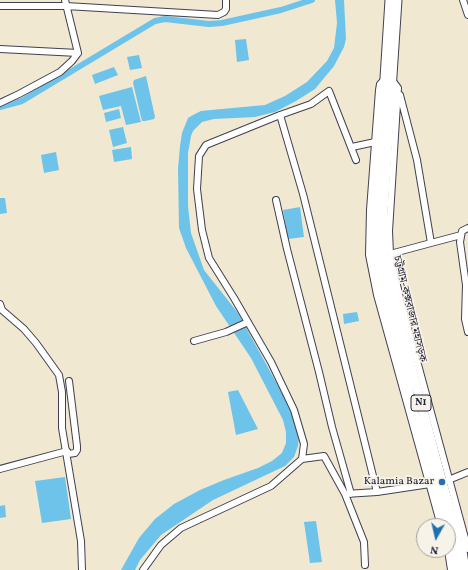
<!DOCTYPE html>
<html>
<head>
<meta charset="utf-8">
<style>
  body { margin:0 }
  #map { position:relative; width:468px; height:570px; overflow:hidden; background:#f0e8d0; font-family:Vollkorn,serif }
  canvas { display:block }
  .north { position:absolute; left:416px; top:518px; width:40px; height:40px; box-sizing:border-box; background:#f7f3e8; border:1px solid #a29fa3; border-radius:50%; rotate:188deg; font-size:11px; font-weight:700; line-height:16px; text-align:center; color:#22223b }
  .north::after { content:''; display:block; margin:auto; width:14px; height:18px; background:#1f6fb2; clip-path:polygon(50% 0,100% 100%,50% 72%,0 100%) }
</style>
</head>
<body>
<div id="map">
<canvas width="468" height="570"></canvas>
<div class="north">N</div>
</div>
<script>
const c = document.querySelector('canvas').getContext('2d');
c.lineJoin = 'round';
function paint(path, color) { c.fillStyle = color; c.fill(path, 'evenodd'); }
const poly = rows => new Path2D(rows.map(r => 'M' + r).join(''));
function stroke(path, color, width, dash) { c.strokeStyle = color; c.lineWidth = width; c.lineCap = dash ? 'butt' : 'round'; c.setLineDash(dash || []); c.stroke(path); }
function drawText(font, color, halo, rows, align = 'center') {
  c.font = font + ' Vollkorn,"Noto Serif Bengali",serif'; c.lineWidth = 3.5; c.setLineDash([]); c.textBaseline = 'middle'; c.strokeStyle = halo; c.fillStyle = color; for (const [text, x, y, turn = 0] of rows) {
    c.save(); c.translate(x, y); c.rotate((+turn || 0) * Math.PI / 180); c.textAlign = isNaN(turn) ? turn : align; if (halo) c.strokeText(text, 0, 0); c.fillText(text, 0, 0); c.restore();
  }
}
paint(poly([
  [335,0,344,0,346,39,344,47,334,66,315,89,296,101,275,112,255,117,214,119,202,122,193,131,191,136,188,153,188,206,191,233,204,270,238,313,287,402,294,417,299,437,298,446,294,457,285,466,213,500,161,535,140,560,135,570,121,570,139,538,155,519,174,504,200,490,224,480,258,468,272,461,282,453,286,443,286,432,283,420,251,358,216,306,186,248,179,228,178,169,180,146,182,133,188,118,193,115,201,111,211,110,265,105,285,96,307,82,327,61,334,48,337,23],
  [246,39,249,60,237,62,235,40],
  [139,55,142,68,130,70,127,57],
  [114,67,118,75,95,84,92,75],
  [146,76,155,117,154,119,145,121,142,121,133,83,134,80],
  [132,87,141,122,126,125,121,106,103,110,99,96],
  [119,109,121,118,106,122,104,113],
  [123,127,127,143,113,147,109,130],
  [131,147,132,159,114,162,112,150],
  [56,152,59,170,44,173,41,155],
  [0,198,5,198,7,213,0,214],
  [300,207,304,237,288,239,283,210],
  [357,312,359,321,344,324,343,314],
  [238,390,258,429,236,435,228,392],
  [65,477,71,519,42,523,35,481],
  [5,505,6,517,0,518,0,506],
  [316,521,322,562,310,563,304,522]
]), '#6dc3ea');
stroke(poly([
  [0,107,22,101,155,21,165,19,209,24,222,23,281,10,312,0]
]), '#6dc3ea', 6);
const minor = poly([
  [463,0,468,15],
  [0,6,66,6,218,15,224,12,226,9,226,0],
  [0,49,78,53],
  [400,95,417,160,431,243,461,235],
  [0,103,19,94,60,72,72,61,78,53,65,0],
  [280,115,303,194,377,492],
  [352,147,375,142],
  [276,200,287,249,319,372,332,427,351,494],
  [468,228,462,231,460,242,466,285,465,319,468,332],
  [390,254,431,243],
  [0,304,2,310,24,329,36,343,59,375,62,392,62,428,81,541,82,570],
  [194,341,226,332,248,322],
  [68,454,75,453,77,450,77,446,69,381],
  [302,459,304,444,294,410,271,362,234,298,209,258,202,230,197,189,199,156,206,145,280,115,311,104,329,91,356,160],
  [0,469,67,451],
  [446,481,468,472],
  [345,494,364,542,365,565],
  [441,526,377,295,369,255,370,210,379,90,380,84,385,79,392,80,398,88,389,231,390,254,400,298,468,549],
  [448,550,451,570],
  [143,570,161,545,181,528,271,486,302,459,324,456,345,494,377,492,430,484]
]);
const highway = poly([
  [390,0,381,140,374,213,374,234,376,263,413,409,447,526],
  [397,0,383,212,383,255,401,328,442,482,462,551,465,570],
  [448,531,454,552,456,570]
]);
stroke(minor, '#414051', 8);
stroke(highway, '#414051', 11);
stroke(minor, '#fff', 6);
stroke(highway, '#fff', 9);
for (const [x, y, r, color] of [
  [442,482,4,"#1f6fb2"]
]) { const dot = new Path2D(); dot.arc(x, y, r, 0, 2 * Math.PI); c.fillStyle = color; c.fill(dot); stroke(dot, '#f7f3e8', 1.5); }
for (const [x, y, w] of [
  [421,403,20]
]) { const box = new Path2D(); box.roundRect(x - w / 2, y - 8, w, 16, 3); c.fillStyle = '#f7f3e8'; c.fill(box); stroke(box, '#22223b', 1); }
drawText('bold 10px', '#22223b', null, [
  ["N1",421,403]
]);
drawText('11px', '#22223b', '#f7f3e8', [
  ["চট্টগ্রাম-কক্সবাজার মহাসড়ক",409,309,76]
]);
drawText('11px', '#22223b', '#f7f3e8', [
  ["Kalamia Bazar",434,482]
], 'right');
</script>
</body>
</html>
